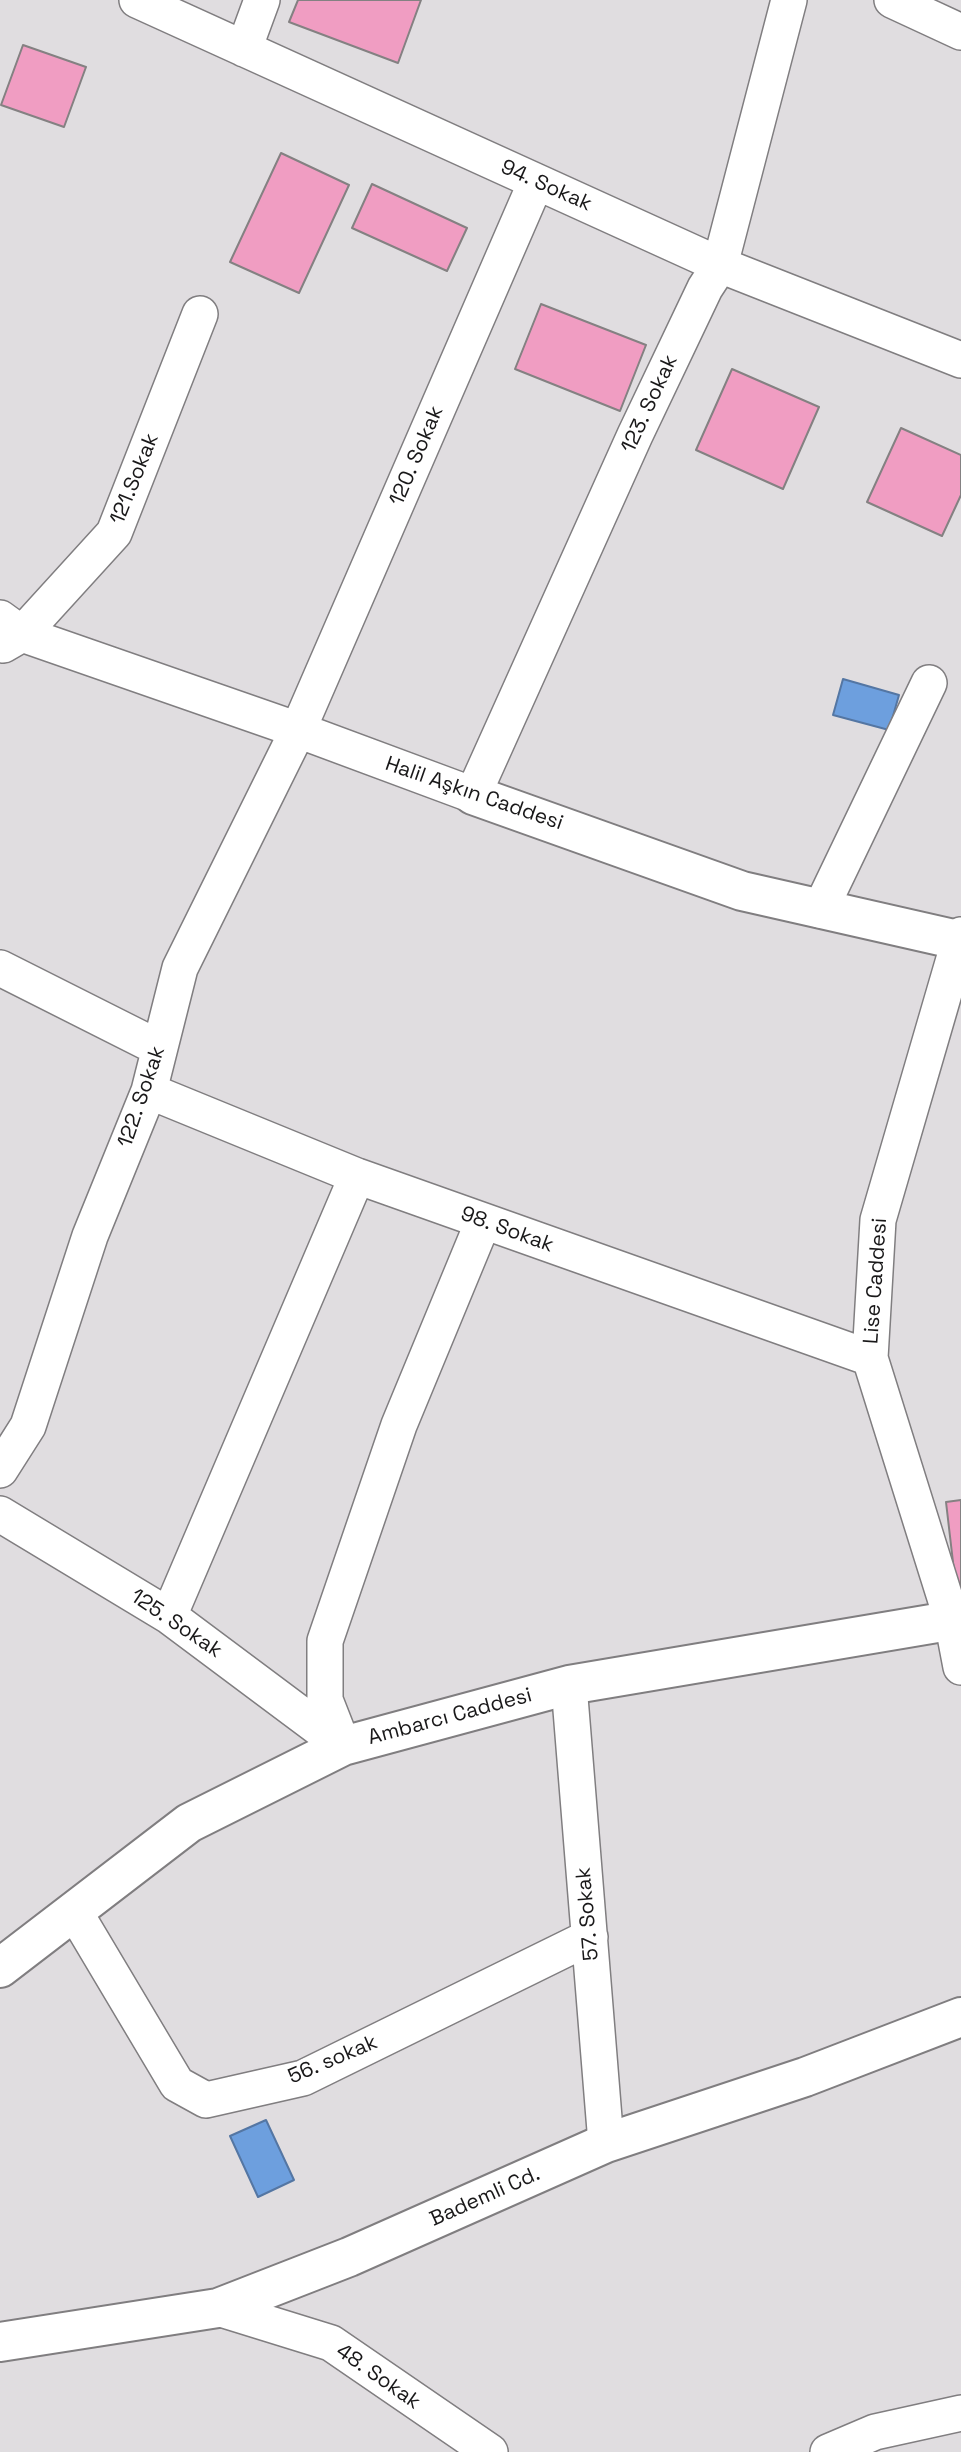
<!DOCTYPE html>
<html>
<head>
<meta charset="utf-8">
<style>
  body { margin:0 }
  canvas { display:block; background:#e0dde0 }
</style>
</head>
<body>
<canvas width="961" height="2452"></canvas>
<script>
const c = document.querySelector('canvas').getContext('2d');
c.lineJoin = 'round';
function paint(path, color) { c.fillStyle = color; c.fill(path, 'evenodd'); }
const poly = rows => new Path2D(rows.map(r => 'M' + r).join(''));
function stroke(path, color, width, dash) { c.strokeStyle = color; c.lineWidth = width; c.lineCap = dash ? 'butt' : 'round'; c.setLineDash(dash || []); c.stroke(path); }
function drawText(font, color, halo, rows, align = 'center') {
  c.font = font + ' "Space Grotesk",sans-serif'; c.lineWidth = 7; c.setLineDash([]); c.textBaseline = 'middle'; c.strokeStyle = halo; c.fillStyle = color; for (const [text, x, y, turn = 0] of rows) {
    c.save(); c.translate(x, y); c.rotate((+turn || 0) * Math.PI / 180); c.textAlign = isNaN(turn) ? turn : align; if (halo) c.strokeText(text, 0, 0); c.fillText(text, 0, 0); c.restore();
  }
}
const water = poly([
  [843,679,899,695,889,730,833,715,843,679],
  [266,2120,294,2180,258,2197,230,2136,266,2120]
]);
paint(water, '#6d9fde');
stroke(water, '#5476a3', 2);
const building = poly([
  [298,0,421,0,398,63,289,22,298,0],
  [23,45,86,67,64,127,1,105,23,45],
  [281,153,349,185,299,293,230,262,281,153],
  [372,184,467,228,447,271,352,228,372,184],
  [541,304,646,345,620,411,515,369,541,304],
  [732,369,819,407,783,489,696,450,732,369],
  [901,428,961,455,961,495,942,536,867,502,901,428],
  [961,1500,961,1588,956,1588,946,1502,961,1500]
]);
paint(building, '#f09dc2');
stroke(building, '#848182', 2);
const street = poly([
  [137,0,720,265,961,360],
  [892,0,961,32],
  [244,49,262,0],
  [0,618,22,634,298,730,473,795,635,435,705,288,720,265,789,0],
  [3,645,22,634,114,533,200,314],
  [820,910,929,683],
  [961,935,878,1220,870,1358,952,1620,961,1667],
  [0,968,159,1048],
  [149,1091,357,1176,870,1358],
  [0,1470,28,1426,90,1236,149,1091,180,968,298,730,536,182],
  [0,1514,169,1616,343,1746],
  [169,1616,357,1176],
  [569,1685,606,2143],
  [343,1746,325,1700,325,1641,399,1425,483,1222],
  [74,1911,177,2084,206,2100,303,2078,590,1937],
  [218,2308,331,2343,490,2452],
  [828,2452,875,2432,961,2413]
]);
const secondary = poly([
  [473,795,742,891,958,940],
  [0,1968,189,1823,343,1746,569,1685,961,1619],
  [0,2342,218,2308,349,2257,606,2143,805,2077,961,2017]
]);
stroke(street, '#807e80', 38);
stroke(secondary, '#807e80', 42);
stroke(street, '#fff', 35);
stroke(secondary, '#fff', 38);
drawText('21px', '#191819', '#fff', [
  ["94. Sokak",546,186,24],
  ["123. Sokak",650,404,-65],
  ["120. Sokak",417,456,-67],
  ["121.Sokak",135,479,-68],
  ["Halil Aşkın Caddesi",474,794,19],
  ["122. Sokak",142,1097,-71],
  ["98. Sokak",507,1230,20],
  ["Lise Caddesi",876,1281,-86],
  ["125. Sokak",176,1624,34],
  ["Ambarcı Caddesi",450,1717,-15],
  ["57. Sokak",588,1914,-95],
  ["56. sokak",333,2060,-23],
  ["Bademli Cd.",485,2197,-24],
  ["48. Sokak",378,2377,35]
]);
</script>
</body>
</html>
